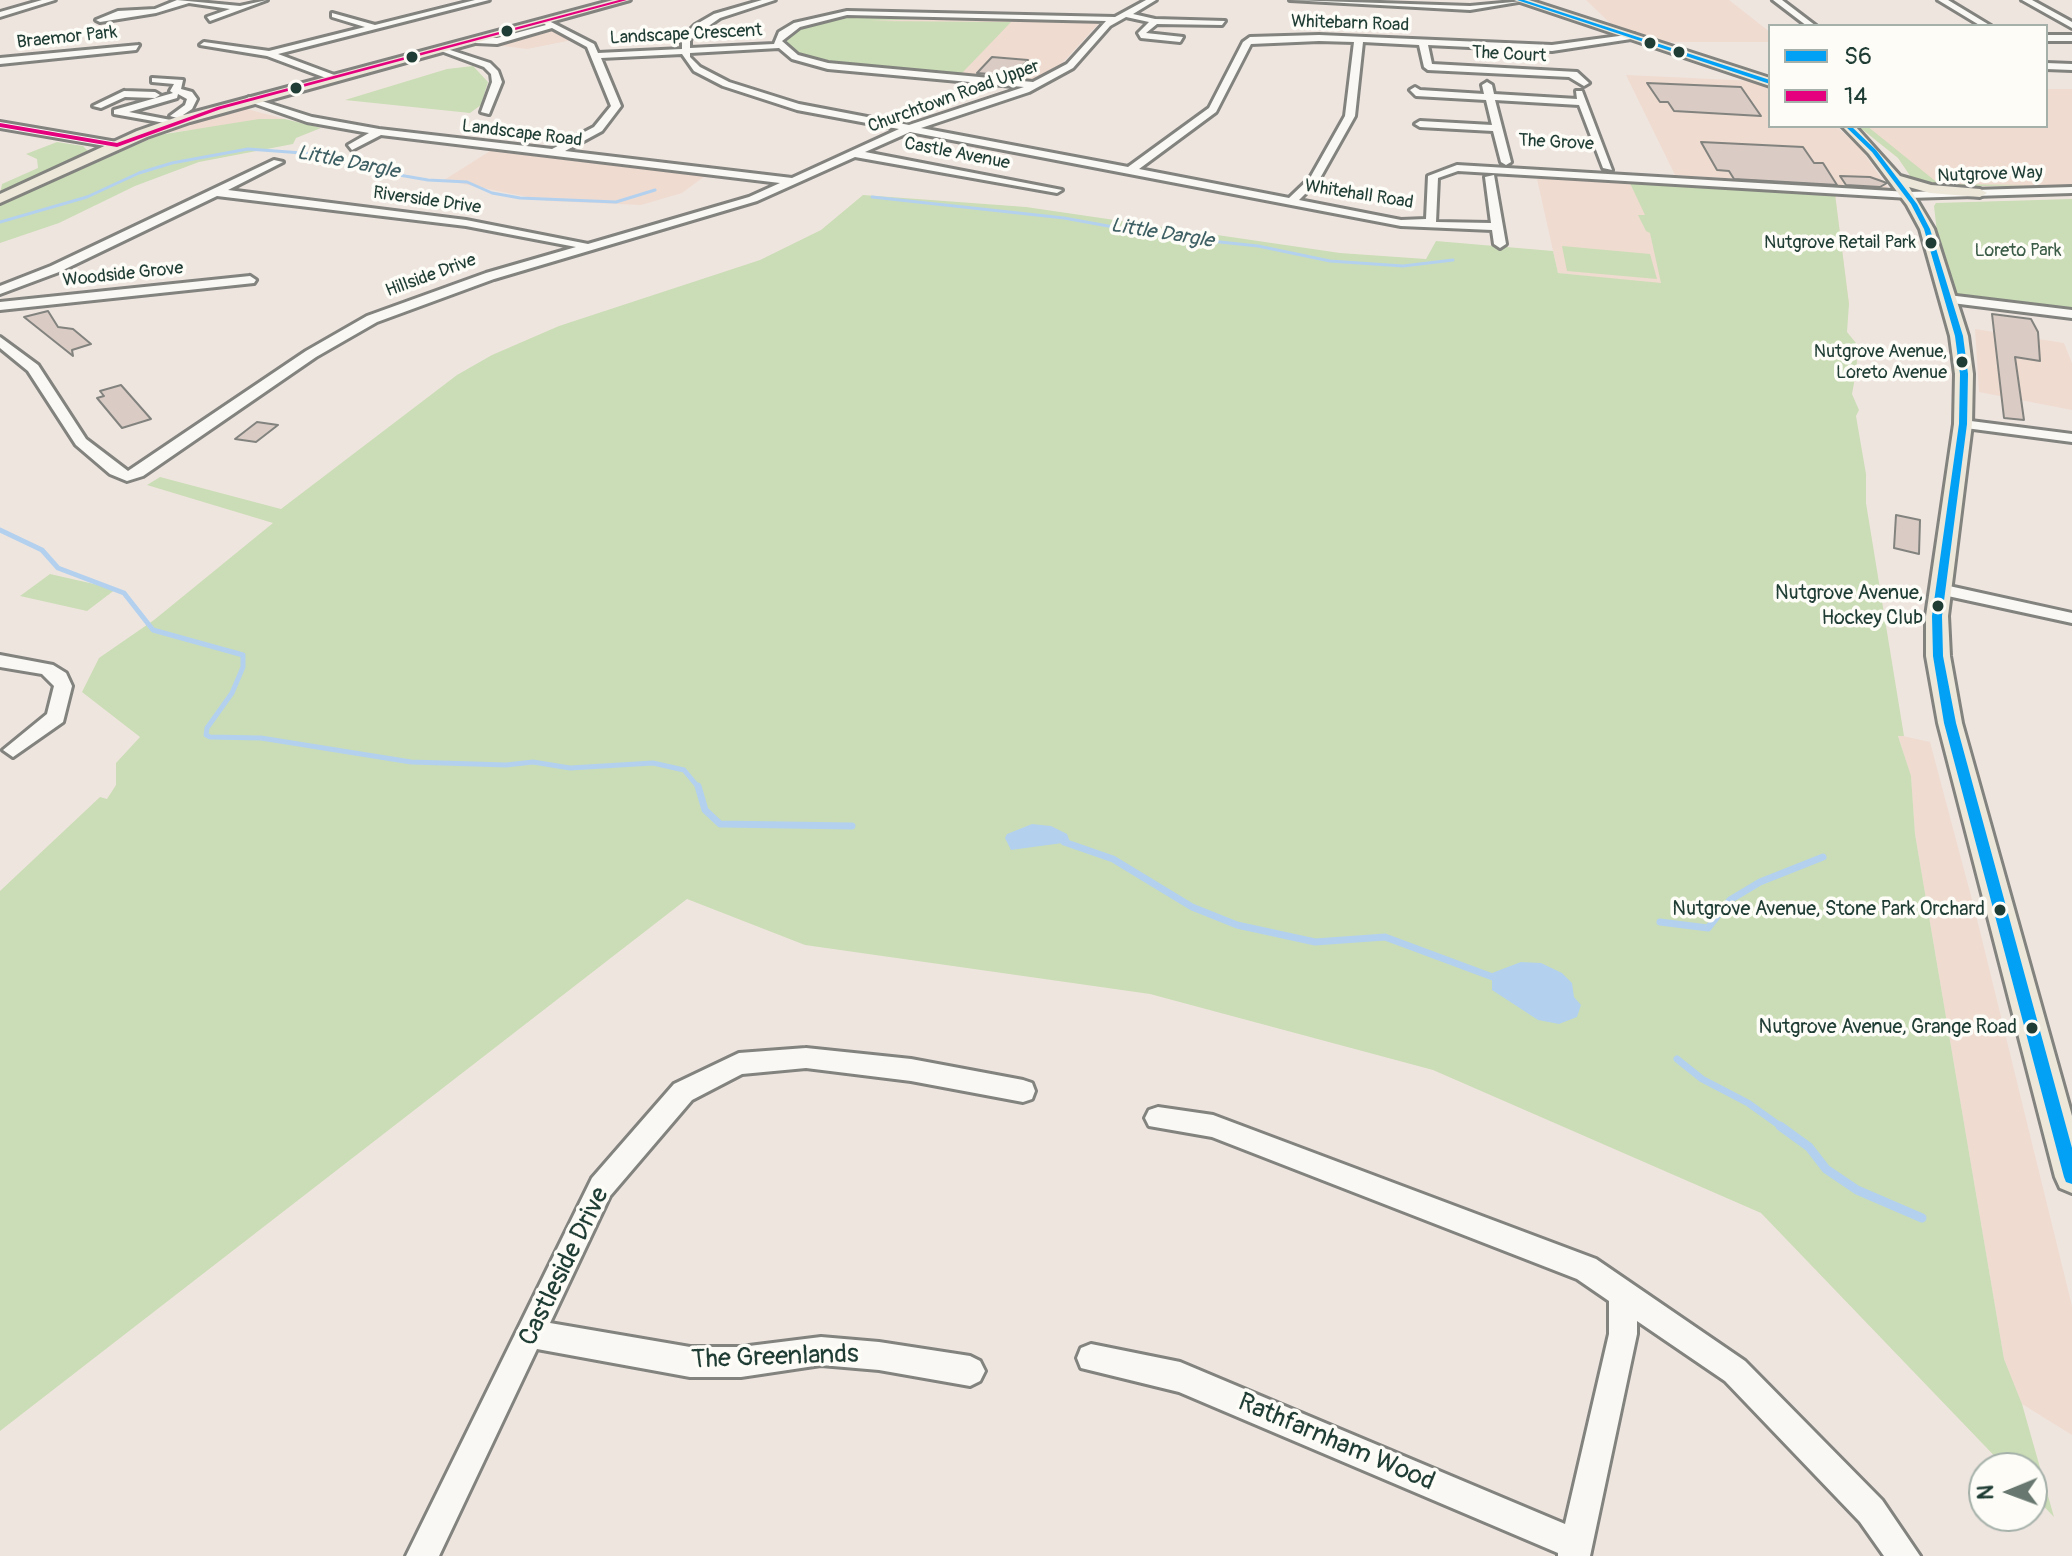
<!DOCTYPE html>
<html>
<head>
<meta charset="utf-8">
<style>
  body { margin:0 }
  #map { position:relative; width:2072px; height:1556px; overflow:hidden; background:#efe5df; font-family:Pangolin,sans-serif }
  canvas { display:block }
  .legend { position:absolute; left:1768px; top:24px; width:280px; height:104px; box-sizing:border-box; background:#fdfcf7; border:2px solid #a4b0a9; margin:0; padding:10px 14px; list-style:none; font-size:24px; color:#1f3d34 }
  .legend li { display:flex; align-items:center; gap:16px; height:40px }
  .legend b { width:40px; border:2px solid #a4b0a9 }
  .north { position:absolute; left:1968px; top:1452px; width:80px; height:80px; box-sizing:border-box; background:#fdfcf7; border:2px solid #a4b0a9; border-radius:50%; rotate:269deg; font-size:22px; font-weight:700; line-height:32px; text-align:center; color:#1f3d34 }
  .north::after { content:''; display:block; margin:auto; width:28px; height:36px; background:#687870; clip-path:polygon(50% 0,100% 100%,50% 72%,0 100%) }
</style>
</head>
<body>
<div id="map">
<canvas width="2072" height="1556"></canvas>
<ul class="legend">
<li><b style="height:10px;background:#02a1f5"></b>S6</li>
<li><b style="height:10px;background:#e5007d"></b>14</li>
</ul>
<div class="north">N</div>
</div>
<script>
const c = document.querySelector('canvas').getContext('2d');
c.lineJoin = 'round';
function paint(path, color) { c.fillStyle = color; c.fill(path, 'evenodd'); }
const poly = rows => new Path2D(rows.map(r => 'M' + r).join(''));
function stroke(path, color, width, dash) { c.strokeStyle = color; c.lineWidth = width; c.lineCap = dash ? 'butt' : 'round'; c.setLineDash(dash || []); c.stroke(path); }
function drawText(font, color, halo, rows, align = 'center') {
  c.font = font + ' Pangolin,sans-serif'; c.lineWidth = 7; c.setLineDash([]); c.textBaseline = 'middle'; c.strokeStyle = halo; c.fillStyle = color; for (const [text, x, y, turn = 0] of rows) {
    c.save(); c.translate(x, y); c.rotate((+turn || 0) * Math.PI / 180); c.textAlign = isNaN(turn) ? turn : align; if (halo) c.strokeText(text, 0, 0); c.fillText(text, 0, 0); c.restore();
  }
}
paint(poly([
  [1586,0,1729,0,1770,32,1770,42,1662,42,1612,25],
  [981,17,1100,22,1057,69,1036,79,856,66,824,21],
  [545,26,572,40,527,49,480,43],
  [1626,75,1755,81,1770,88,1770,126,1836,126,1861,149,1888,188,1675,175],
  [2046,89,2072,89,2072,185,1939,187,1913,180,1898,158,1858,126,2046,126],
  [239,107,285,119,156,134,214,114],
  [490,151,705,176,682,193,641,205,547,201,444,180],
  [1557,178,1835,194,1849,304,1558,273,1537,179],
  [1975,329,2064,343,2072,363,2072,410,1979,392],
  [1898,735,1930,742,1975,911,2072,1306,2072,1435,2022,1404,2004,1359,1915,834,1911,777]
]), '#efdbd0');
paint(poly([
  [861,13,981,17,869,21,1011,22,962,73,827,65,801,58,781,45,781,38,793,29],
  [473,66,488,82,481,105,470,113,345,100,447,69],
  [259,119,285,119,321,128,296,138,293,144,199,162,135,186,59,223,0,243,0,205,159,135],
  [1858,126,1867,126,1939,184,2030,185,1939,187,1913,180,1898,158],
  [57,142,83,146,89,152,0,194,2,184,38,168,37,159,26,154],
  [1629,181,1835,194,1849,304,1847,332,1856,343,1857,367,1852,394,1859,410,1856,416,1866,474,1866,503,1904,736,1898,736,1911,776,1915,834,2004,1359,2022,1404,2054,1517,2032,1494,2032,1468,2006,1468,1761,1213,1433,1070,1150,994,805,945,687,899,0,1431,0,891,100,797,107,799,116,785,116,763,140,737,82,692,99,658,154,620,273,523,147,485,160,477,281,509,457,375,492,355,559,326,760,260,821,230,863,195,1026,207,1340,253,1426,259,1436,241,1553,251,1558,273,1661,283,1650,233,1646,231,1638,215,1645,215],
  [2072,199,2072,308,1944,294,1934,206,1936,203],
  [1562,246,1650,254,1657,279,1567,271],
  [50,574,116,589,87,611,20,596]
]), '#cbddb6');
paint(poly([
  [1032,824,1051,826,1067,834,1070,842,1011,850,1005,838,1007,834],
  [1521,962,1541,963,1562,973,1572,983,1574,997,1581,1005,1577,1017,1559,1024,1538,1020,1492,990,1492,973]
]), '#b3d1ee');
stroke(poly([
  [872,197,1064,218,1163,236,1258,246,1330,261,1403,266,1453,260],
  [0,222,87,197,139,173,172,163,248,149,316,154,364,169,428,180,467,182,492,193,520,198,616,202,655,190]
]), '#b3d1ee', 3);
stroke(poly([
  [0,530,42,550,58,568,124,593,153,630,243,655,243,667,232,693,207,728,206,735,210,737,261,738,411,762,506,765,533,762,570,768,653,763,684,770,699,788]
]), '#b3d1ee', 5);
stroke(poly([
  [698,786,705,810,720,824,852,826],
  [1064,842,1113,859,1192,907,1237,925,1315,942,1385,937,1498,979],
  [1660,922,1708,928,1730,900,1760,882,1823,857],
  [1677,1059,1702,1079,1748,1103,1783,1128]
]), '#b3d1ee', 7);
stroke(poly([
  [1780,1126,1809,1147,1826,1169,1857,1190,1922,1218]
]), '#b3d1ee', 9);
const building = poly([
  [992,57,1028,60,1013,76,977,73,992,57],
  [1647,83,1741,87,1761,116,1674,111,1668,102,1660,102,1647,83],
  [1701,142,1803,147,1814,163,1823,163,1837,185,1734,179,1729,171,1717,170,1701,142],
  [1840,176,1870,177,1887,183,1880,187,1846,185,1840,176],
  [48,311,58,327,73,329,91,344,72,350,73,356,24,317,48,311],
  [1992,314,2031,319,2038,332,2040,361,2015,357,2024,420,2004,418,1992,314],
  [121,385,151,419,122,428,97,398,104,396,100,391,121,385],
  [257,422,278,425,256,442,235,439,257,422],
  [1896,515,1920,520,1919,554,1894,548,1896,515]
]);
paint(building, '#dacbc4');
stroke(building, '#82837f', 2);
const minor = poly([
  [42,0,55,0,0,17,0,12,42,0],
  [177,0,240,6,267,0,210,21,207,17,230,9,189,3,156,13,100,22,96,20,118,11,155,9,177,0],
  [475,0,489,0,278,54,337,76,334,81,267,56,200,45,204,42,269,51,365,27,332,17,332,13,375,25,475,0],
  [762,0,775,0,720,18,690,39,690,48,774,44,779,32,794,23,847,11,1115,17,1146,0,1156,0,1133,14,1155,19,1225,21,1222,25,1157,24,1146,33,1183,37,1180,42,1141,38,1138,33,1149,22,1126,17,1110,26,1073,68,1029,92,921,128,1128,167,1209,108,1243,42,1250,37,1319,35,1552,45,1634,34,1631,39,1552,51,1428,45,1432,64,1577,72,1589,83,1584,86,1569,77,1428,70,1424,67,1419,45,1363,42,1355,116,1319,180,1299,200,1401,220,1426,219,1428,176,1457,165,1909,192,2072,187,2072,193,1909,198,1458,171,1438,178,1436,222,1491,223,1485,177,1494,175,1506,244,1500,248,1494,244,1492,230,1401,226,910,132,865,152,1062,190,1057,193,855,157,757,201,494,279,377,322,316,357,143,476,127,481,110,474,76,445,28,371,0,348,0,337,38,365,86,439,128,471,306,351,367,316,486,273,576,247,466,226,217,196,59,272,0,294,0,286,51,266,274,160,283,162,228,190,466,220,588,244,749,197,780,183,381,135,352,150,348,145,369,133,307,122,244,100,249,97,312,117,379,129,552,149,594,127,611,106,587,47,552,28,497,44,476,43,473,38,497,38,546,25,541,21,545,19,594,44,598,53,682,49,682,38,695,25,714,14,762,0],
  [847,15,1106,21,1067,64,1033,82,828,63,798,55,782,41,800,27,847,15],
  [1319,41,1354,42,1345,116,1310,178,1289,198,1139,169,1216,112,1251,44,1319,41],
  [779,48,792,59,828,69,1024,87,909,125,799,104,729,82,700,67,690,57,690,53,779,48],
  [682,54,694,71,723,86,797,110,899,129,792,178,565,151,602,131,621,106,601,58,682,54],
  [1290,0,1470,6,1524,1,1470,10,1290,0],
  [1773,0,1782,0,1816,26,1807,26,1773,0],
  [1938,0,1948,0,1991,26,1981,26,1938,0],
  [2022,0,2032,0,2072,22,2072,28,2022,0],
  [2046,35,2072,35,2072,41,2046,41,2046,35],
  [139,45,136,50,0,64,0,58,139,45],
  [441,47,490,63,498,71,502,82,489,114,481,112,492,82,491,74,484,67,441,51,441,47],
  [2046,63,2072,64,2072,70,2046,69,2046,63],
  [152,78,183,80,181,89,192,92,197,99,192,109,183,115,188,117,188,121,170,116,185,105,187,99,178,94,177,98,129,112,176,121,176,125,114,114,114,110,173,93,170,91,174,84,152,82,152,78],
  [1487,82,1492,85,1494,94,1577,99,1576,91,1582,91,1612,170,1603,168,1579,105,1495,100,1511,162,1506,165,1501,162,1493,131,1420,127,1415,124,1420,121,1492,125,1486,100,1416,96,1410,90,1415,87,1420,90,1484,94,1482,85,1487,82],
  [124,91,155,92,160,95,155,98,125,97,101,108,93,106,124,91],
  [0,122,117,142,122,145,117,148,0,128,0,122],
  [250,276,256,280,254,283,0,310,0,302,250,276],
  [1948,295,2072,310,2072,318,1944,302,1944,296,1948,295],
  [1963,420,2072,434,2072,442,1958,427,1956,424,1963,420],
  [1940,584,2072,613,2072,623,1934,593,1931,589,1934,585,1940,584],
  [0,655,53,665,66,673,72,686,63,722,13,757,3,750,47,714,54,686,42,674,0,667,0,655],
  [806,1048,911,1059,1023,1080,1032,1083,1035,1091,1032,1099,1023,1102,911,1081,806,1068,742,1074,692,1100,610,1196,550,1323,690,1347,741,1347,821,1337,879,1342,970,1356,980,1361,985,1371,980,1381,970,1386,879,1370,821,1365,741,1377,690,1377,537,1349,439,1556,406,1556,592,1178,674,1084,739,1053,806,1048],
  [1158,1107,1213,1115,1596,1259,1745,1361,1882,1500,1920,1556,1884,1556,1860,1522,1725,1381,1637,1321,1637,1334,1590,1556,1558,1556,1558,1553,1179,1392,1081,1368,1077,1358,1081,1348,1091,1344,1180,1362,1565,1524,1609,1334,1609,1301,1577,1279,1212,1137,1149,1126,1145,1118,1149,1110,1158,1107]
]);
const major = poly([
  [613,0,630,0,190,122,147,137,0,203,0,194,137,131,180,116,613,0],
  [1514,0,1529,0,1770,78,1770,86,1514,0],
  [1842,126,1855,126,1900,176,1931,185,1980,189,1987,193,1980,197,1930,193,1909,187,1934,229,1968,336,1973,374,1972,424,1948,616,1950,656,1962,723,2072,1116,2072,1193,2060,1188,2055,1177,1938,723,1926,656,1926,616,1954,424,1955,374,1950,336,1920,229,1907,205,1869,154,1842,126]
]);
stroke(minor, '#82837f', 6);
stroke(major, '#82837f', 6);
paint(minor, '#f9f8f5');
paint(major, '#ece7d9');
paint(poly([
  [1517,0,1524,0,1770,80,1770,84,1517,0],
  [1845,126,1851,126,1876,150,1917,204,1930,229,1963,336,1968,374,1967,424,1942,616,1943,656,1956,723,2072,1148,2072,1184,2066,1182,2064,1177,1944,723,1933,656,1932,616,1959,424,1960,374,1955,336,1924,229,1911,204,1872,152,1845,126]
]), '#02a1f5');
paint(poly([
  [619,0,627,0,221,109,117,147,0,127,0,123,117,143,217,107,619,0]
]), '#e5007d');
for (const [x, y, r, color] of [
  [507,31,7,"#1f3d34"],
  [1650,43,7,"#1f3d34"],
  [1679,52,7,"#1f3d34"],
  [412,57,7,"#1f3d34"],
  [296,88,7,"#1f3d34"],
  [1931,243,7,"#1f3d34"],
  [1962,362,7,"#1f3d34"],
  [1938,606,7,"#1f3d34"],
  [2000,910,7,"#1f3d34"],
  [2032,1028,7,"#1f3d34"]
]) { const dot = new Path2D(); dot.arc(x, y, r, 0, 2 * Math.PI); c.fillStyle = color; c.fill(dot); stroke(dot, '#fdfcf7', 3); }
drawText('18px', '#1f3d34', '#fdfcf7', [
  ["Whitebarn Road",1350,24,2],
  ["Landscape Crescent",686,35,-3],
  ["Braemor Park",67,38,-6],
  ["The Court",1509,55,3],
  ["Churchtown Road Upper",954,97,-20],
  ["Landscape Road",522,134,7],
  ["The Grove",1556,143,3],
  ["Castle Avenue",957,154,11],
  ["Nutgrove Way",1990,175,-2],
  ["Whitehall Road",1359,195,9],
  ["Riverside Drive",427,201,8],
  ["Woodside Grove",123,275,-6],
  ["Hillside Drive",431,276,-20]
]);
drawText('18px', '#1f3d34', '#fdfcf7', [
  ["Nutgrove Retail Park",1916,243],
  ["Nutgrove Avenue,",1947,352],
  ["Loreto Avenue",1947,373]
], 'right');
drawText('18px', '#3b5c47', '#fdfcf7', [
  ["Loreto Park",2018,251]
]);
drawText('italic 20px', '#3e6064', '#fdfcf7', [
  ["Little Dargle",348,163,11],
  ["Little Dargle",1162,234,9]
]);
drawText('20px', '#1f3d34', '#fdfcf7', [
  ["Nutgrove Avenue,",1923,594],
  ["Hockey Club",1923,619],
  ["Nutgrove Avenue, Stone Park Orchard",1985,910],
  ["Nutgrove Avenue, Grange Road",2017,1028]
], 'right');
drawText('26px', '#1f3d34', '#fdfcf7', [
  ["Castleside Drive",565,1267,-64],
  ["The Greenlands",775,1358,-2],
  ["Rathfarnham Wood",1336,1443,23]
]);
</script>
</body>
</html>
